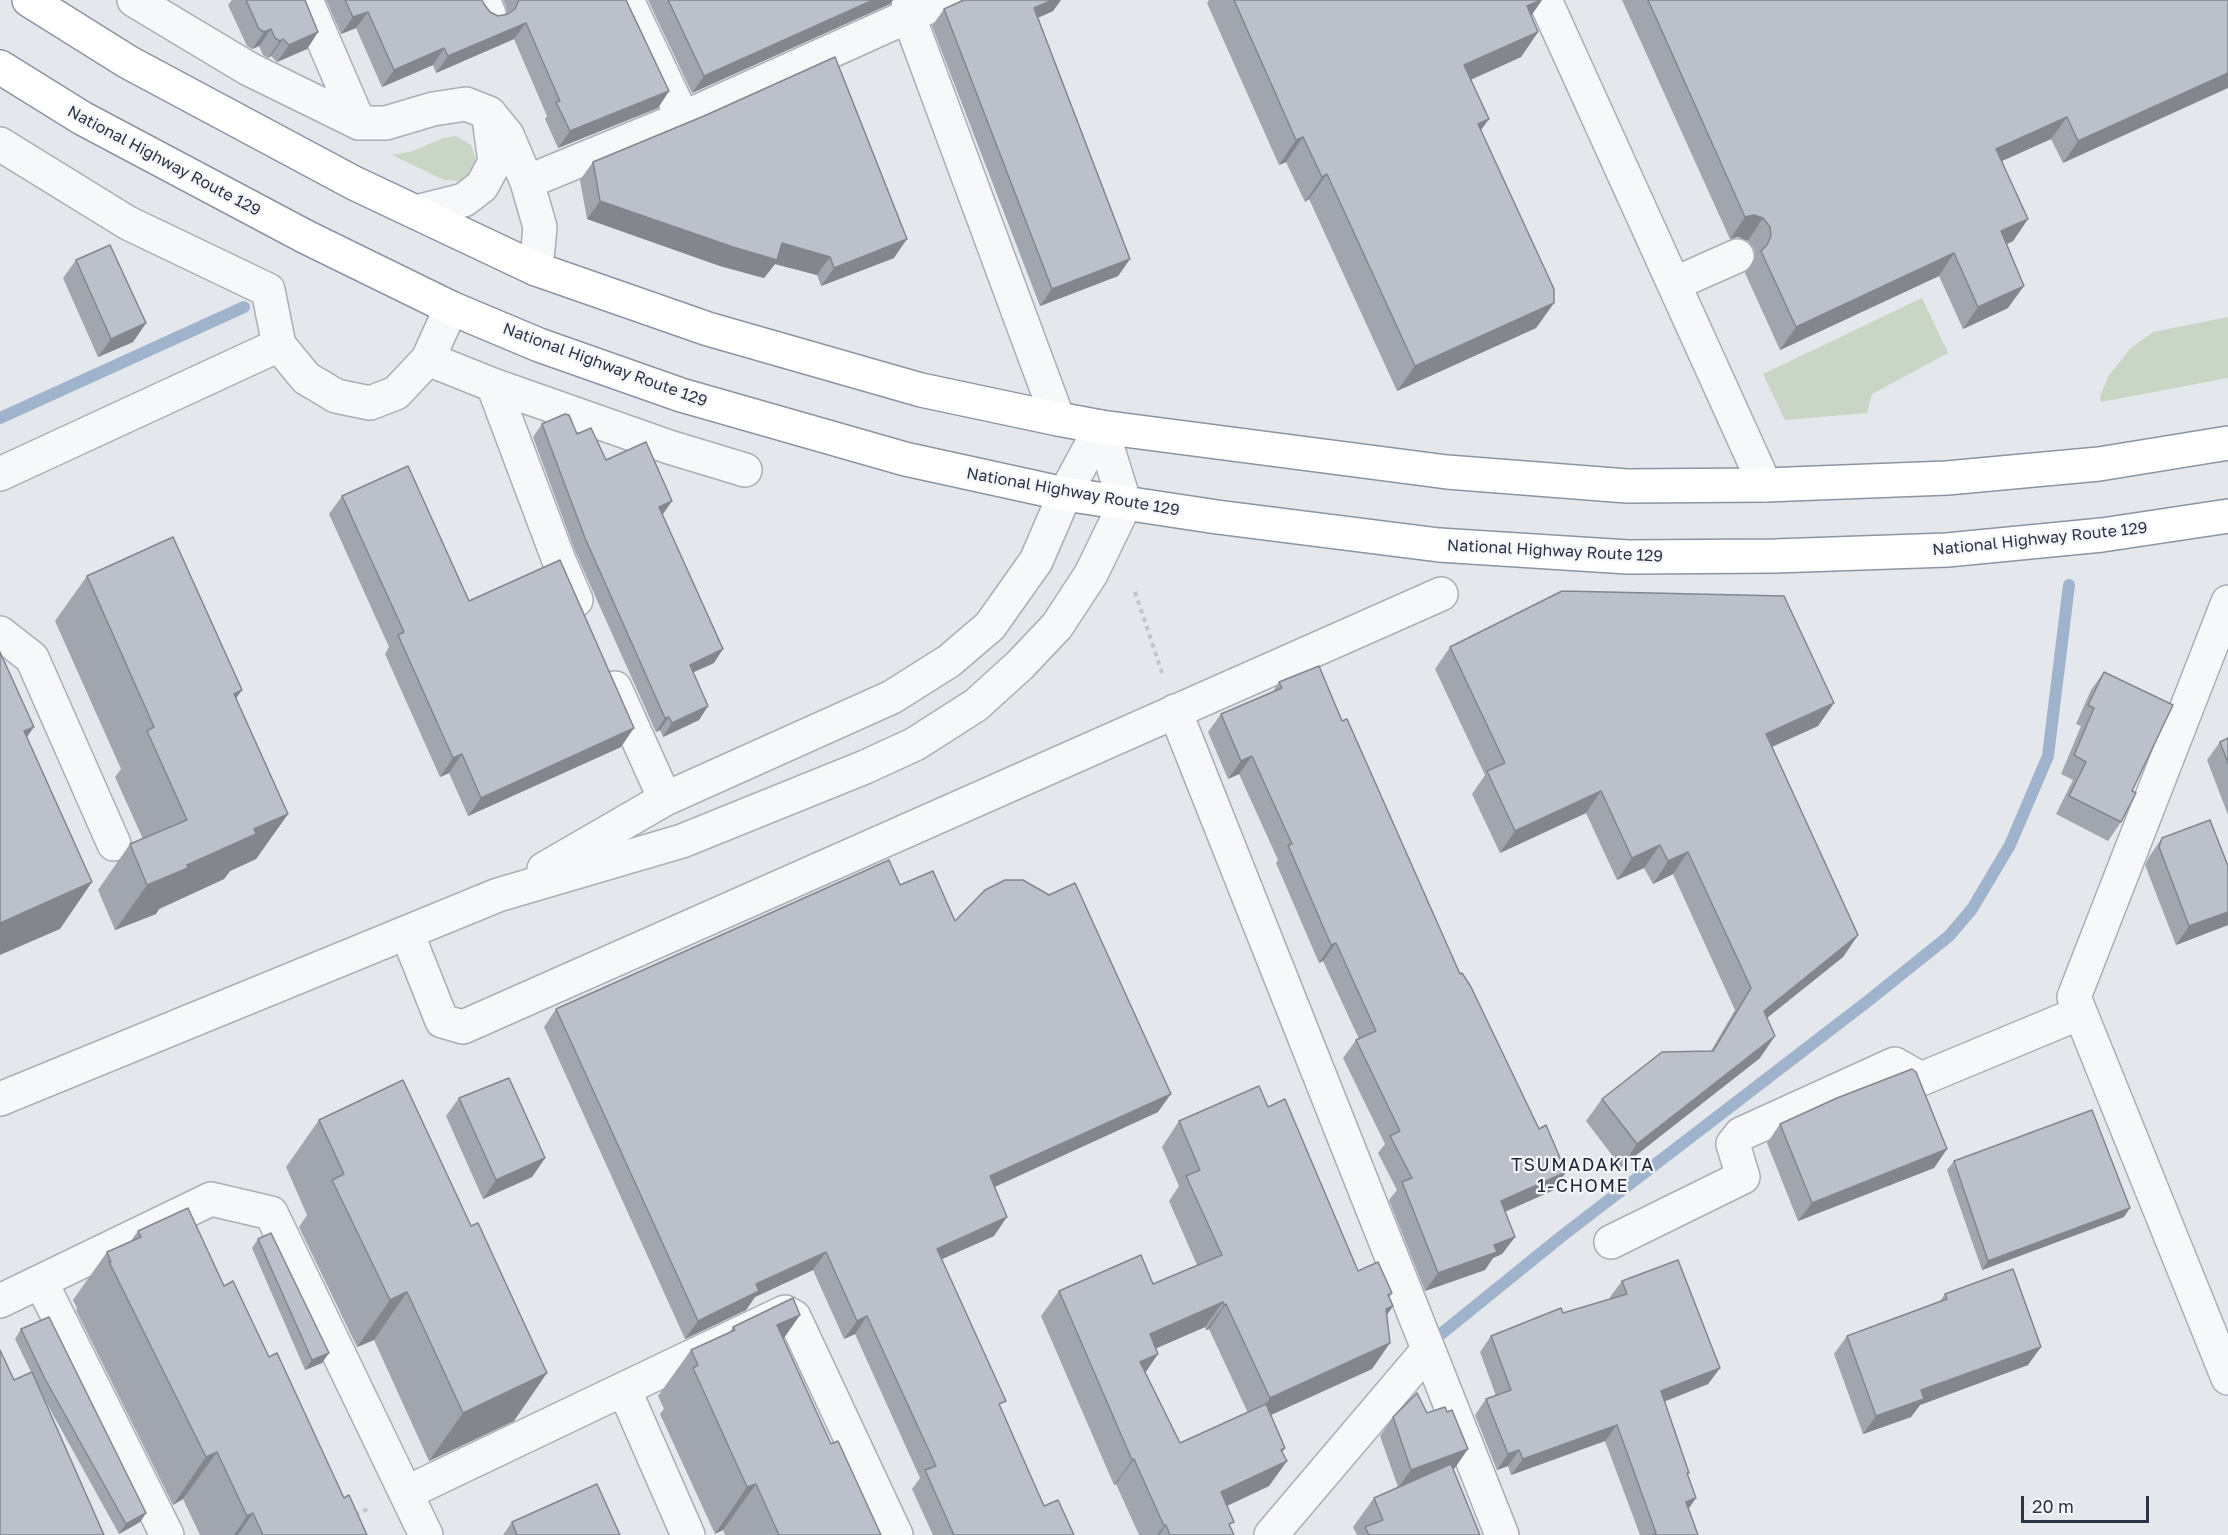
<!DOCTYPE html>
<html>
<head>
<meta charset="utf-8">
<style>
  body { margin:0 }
  #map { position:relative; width:2228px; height:1535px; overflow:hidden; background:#e4e7ec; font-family:"Golos Text",sans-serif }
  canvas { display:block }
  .scale { position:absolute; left:2021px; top:1496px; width:128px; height:27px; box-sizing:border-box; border:3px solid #2b3445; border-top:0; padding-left:8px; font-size:18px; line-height:21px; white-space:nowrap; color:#2b3445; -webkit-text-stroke:4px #f4f6f9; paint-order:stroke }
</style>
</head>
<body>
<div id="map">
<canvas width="2228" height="1535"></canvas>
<div class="scale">20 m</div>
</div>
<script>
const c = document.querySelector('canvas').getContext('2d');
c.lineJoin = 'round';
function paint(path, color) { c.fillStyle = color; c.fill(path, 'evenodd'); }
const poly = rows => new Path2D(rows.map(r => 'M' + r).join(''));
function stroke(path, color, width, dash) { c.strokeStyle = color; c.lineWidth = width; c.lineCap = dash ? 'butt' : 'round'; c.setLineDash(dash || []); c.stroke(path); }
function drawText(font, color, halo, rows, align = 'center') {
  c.font = font + ' "Golos Text",sans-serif'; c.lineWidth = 4.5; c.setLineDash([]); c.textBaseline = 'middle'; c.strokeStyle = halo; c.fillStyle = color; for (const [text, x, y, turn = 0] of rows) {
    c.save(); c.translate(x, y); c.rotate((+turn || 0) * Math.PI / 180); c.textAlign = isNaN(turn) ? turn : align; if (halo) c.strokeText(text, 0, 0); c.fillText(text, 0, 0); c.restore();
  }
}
paint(poly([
  [456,136,471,145,476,159,471,173,460,181,444,180,392,155,410,152,444,138],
  [1922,298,1948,353,1872,394,1867,413,1785,420,1763,374],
  [2228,317,2228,378,2101,402,2100,396,2109,375,2131,348,2153,332]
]), '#c9d6c5');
stroke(poly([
  [0,418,244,307],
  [1441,1334,1562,1236,1868,1001,1949,936,1972,909,2010,845,2048,756,2069,585]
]), '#9fb4cc', 12);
const minor = poly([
  [134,0,249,69,359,123,386,123,433,109,466,104,489,113,507,135,527,182,540,227,536,269],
  [306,0,359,123],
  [483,0,489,14],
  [627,0,683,118],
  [908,0,913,13,912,25,1058,419],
  [1545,0,1765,485],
  [0,144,128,223,268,290,279,345,306,378,336,396,370,403,396,393,428,359,451,308],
  [527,182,683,118,944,0],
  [416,212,464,200,482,186,495,162,489,118],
  [1674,284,1737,256],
  [428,359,493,385,669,447,745,470],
  [493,385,558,558,576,600],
  [0,474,279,345],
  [2228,602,2074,997,2228,1378],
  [0,633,32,658,114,844],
  [615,688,665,799],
  [1175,711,1502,1535],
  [544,869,665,799,892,697,949,661,990,626,1036,561,1065,494,1101,427],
  [407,933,442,1021,463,1027,1441,594],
  [0,1099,498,895,682,841,865,767,915,744,976,705,1020,665,1057,626,1091,574,1125,504,1101,427],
  [1611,1242,1743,1177,1733,1144,1741,1134,1895,1064,1921,1079,2080,1013],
  [41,1282,167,1535],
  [0,1301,211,1199,271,1213,426,1535],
  [624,1389,688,1535],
  [406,1493,785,1312,794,1317,896,1535],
  [1271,1535,1428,1350]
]);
const highway = poly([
  [29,0,128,62,354,183,536,269,708,329,921,390,1058,419,1101,427,1447,472,1627,486,1765,485,1947,478,2099,464,2228,443],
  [0,67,82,118,306,237,451,308,539,345,681,395,905,459,1065,494,1217,517,1439,545,1628,557,1775,556,1947,550,2102,535,2228,516]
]);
stroke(minor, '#a9aeb7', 36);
stroke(highway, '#8b94a3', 36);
stroke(poly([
  [1135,592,1163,676],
  [355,1515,370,1508]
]), '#c2c5cb', 4, [4.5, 4.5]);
stroke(minor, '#f7f8fa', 33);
stroke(highway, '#fff', 33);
paint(poly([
  [232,0,305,0,318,32,307,49,277,62,271,56,268,58,263,55,259,46,252,49,247,46,228,5],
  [326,0,482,0,484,4,490,12,498,16,507,15,506,7,503,0,626,0,669,91,658,108,558,148,545,119,547,116,514,39,436,73,433,65,382,87,356,28,341,34],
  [648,0,893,0,890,4,692,93],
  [962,0,1061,0,1053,11,1037,18,1130,259,1118,276,1040,306,932,26,944,9],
  [1209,0,1542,0,1531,16,1538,32,1521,57,1471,80,1481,130,1554,303,1536,328,1397,391,1309,199,1305,202,1286,162,1279,165,1207,3],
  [1622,0,2228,0,2063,163,2051,139,2001,161,2028,219,2013,241,2007,244,2008,308,1963,329,1939,276,1780,350,1745,273,1755,258,1754,249,1748,241,1738,237,1730,239],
  [593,162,894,258,821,286,817,275,775,264,764,278,720,266,587,219,580,180],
  [76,260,146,323,133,342,98,357,63,278],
  [542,424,577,434,606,460,672,501,662,515,714,663,693,672,708,706,699,720,663,737,660,730,656,732,575,551,533,437],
  [342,496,469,601,621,747,468,816,449,773,440,777,385,654,389,647,329,514],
  [87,576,236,698,288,814,256,859,230,871,224,879,159,909,156,914,115,930,98,890,130,844,143,839,115,777,121,769,55,621],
  [1450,647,1834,703,1818,726,1772,747,1858,935,1843,957,1767,1018,1760,1058,1621,1167,1586,1121,1602,1099,1711,1051,1735,1010,1673,874,1653,884,1644,868,1617,880,1586,813,1500,853,1472,794,1485,775,1435,669],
  [2104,672,2132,791,2121,822,2108,841,2056,814,2073,780,2061,774,2081,726,2076,724,2091,690],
  [1279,682,1342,721,1460,974,1539,1129,1566,1172,1554,1190,1505,1212,1515,1237,1502,1254,1493,1258,1485,1270,1425,1291,1389,1200,1397,1190,1378,1153,1385,1144,1343,1058,1356,1040,1359,1039,1323,961,1319,963,1276,863,1278,860,1239,774,1228,779,1208,732,1221,714,1272,693],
  [2228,738,2228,815,2207,760,2220,742],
  [2162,838,2228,925,2176,945,2145,865,2149,857],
  [900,885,955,921,1158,1112,994,1187,994,1236,942,1259,1001,1408,1044,1506,1074,1535,933,1535,912,1489,920,1478,855,1334,844,1339,813,1270,755,1297,746,1310,685,1339,544,1027,556,1009],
  [459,1098,545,1158,532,1177,483,1199,446,1116],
  [1268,1107,1358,1271,1392,1293,1389,1298,1393,1306,1387,1315,1372,1369,1271,1415,1282,1451,1287,1461,1269,1486,1227,1506,1230,1527,1234,1535,1139,1535,1116,1484,1114,1485,1041,1316,1059,1291,1153,1284,1197,1265,1169,1201,1179,1186,1162,1147,1179,1121],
  [1205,1327,1206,1330,1209,1329,1248,1413,1180,1443,1145,1372,1156,1348],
  [319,1120,514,1421,429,1461,374,1340,357,1347,299,1227,307,1215,286,1167],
  [1780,1124,1947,1149,1934,1168,1798,1221,1767,1143],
  [1954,1161,2124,1217,1982,1270,1947,1170],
  [138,1231,224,1286,269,1357,344,1498,367,1535,200,1535,183,1499,173,1505,76,1310,77,1308,73,1300,107,1252,130,1242],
  [258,1239,322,1363,305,1370,252,1248],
  [1622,1281,1720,1368,1708,1384,1664,1402,1688,1475,1688,1509,1698,1535,1640,1535,1605,1441,1511,1475,1508,1466,1497,1470,1475,1415,1486,1399,1496,1396,1480,1352,1491,1336,1563,1313,1611,1299,1610,1297],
  [1945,1294,2028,1365,1920,1405,1911,1417,1863,1434,1834,1354,1847,1336,1940,1301],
  [800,1315,783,1339,831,1444,881,1535,725,1535,723,1530,715,1534,660,1414,664,1409,658,1396,691,1350,729,1333,733,1327],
  [21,1329,146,1513,140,1522,119,1534,41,1393,14,1380,31,1372,15,1339],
  [1393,1417,1455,1468,1453,1469,1480,1535,1357,1535,1353,1527,1374,1498,1398,1487,1380,1436],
  [512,1522,620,1535,503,1535]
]), '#a1a5ae');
paint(poly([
  [873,0,893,0,890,4,692,93,704,76],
  [1052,0,1061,0,1053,11,1022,25,1034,8],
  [1542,0,1525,24,1527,6],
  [368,12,356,28,341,34,353,17],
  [526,23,514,39,436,73,448,56],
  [271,29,259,46,252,49,264,32],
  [318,32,307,49,277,62,289,45],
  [1538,32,1521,57,1447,90,1464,65],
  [283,39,271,56,268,58,280,41],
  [444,48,433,65,382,87,394,70],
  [2228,73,2228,88,2063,163,2078,141],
  [669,91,658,108,558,148,570,131],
  [2067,117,2051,139,1980,171,1996,149],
  [1489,119,1471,144,1478,124],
  [1303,137,1286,162,1279,165,1296,140],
  [1327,174,1309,199,1305,202,1322,177],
  [600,201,782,243,830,257,817,275,775,264,764,278,720,266,587,219],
  [1754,215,1763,218,1748,241,1738,237,1730,239,1745,217],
  [2028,219,2013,241,1986,254,2001,231],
  [907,239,894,258,821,286,834,268],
  [1954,253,1939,276,1780,350,1796,327],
  [1130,259,1118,276,1040,306,1052,289],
  [2024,286,2008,308,1963,329,1978,307],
  [1554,303,1536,328,1397,391,1415,366],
  [146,323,133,342,98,357,111,339],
  [672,501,663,514,649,521,659,507],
  [723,649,714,663,681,678,690,665],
  [242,690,210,735,234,694],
  [1834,703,1818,726,1751,756,1766,734],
  [708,706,699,720,663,737,672,723],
  [669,717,660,730,656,732,665,718],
  [34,727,1,774,24,731],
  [634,728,621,747,468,816,481,798],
  [462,754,449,773,440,777,453,758],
  [1252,756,1239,774,1228,779,1241,761],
  [1601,791,1586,813,1500,853,1515,831],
  [288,814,256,859,230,871,224,879,159,909,156,914,115,930,147,885,187,865,254,829],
  [1660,845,1644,868,1617,880,1632,858],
  [1688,852,1673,874,1653,884,1668,861],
  [92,882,60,929,0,955,0,923],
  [2228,912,2228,925,2176,945,2189,926],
  [1858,935,1843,957,1748,1033,1764,1011],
  [1336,943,1323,961,1319,963,1331,945],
  [1775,1036,1760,1058,1621,1167,1637,1144],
  [1171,1094,1158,1112,977,1195,990,1176],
  [1947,1149,1934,1168,1798,1221,1812,1203],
  [545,1158,532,1177,483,1199,496,1180],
  [1566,1172,1554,1190,1488,1219,1501,1201],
  [2130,1208,2124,1217,1982,1270,1988,1261],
  [1007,1217,994,1236,924,1267,937,1249],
  [1515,1237,1502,1254,1493,1258,1485,1270,1425,1291,1438,1273,1494,1245],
  [826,1252,813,1270,755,1297,746,1310,685,1339,698,1321,756,1284],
  [407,1292,374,1340,357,1347,390,1300],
  [1223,1302,1205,1327,1132,1359,1150,1334],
  [1226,1304,1209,1329,1206,1330,1224,1305],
  [1393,1306,1375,1331,1386,1309],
  [800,1315,768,1361,777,1325],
  [867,1316,855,1334,844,1339,857,1321],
  [1390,1343,1372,1369,1253,1423,1270,1398],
  [2041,1347,2028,1365,1920,1405,1911,1417,1863,1434,1876,1416,1921,1390],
  [329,1353,322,1363,305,1370,312,1360],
  [1158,1354,1141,1379,1140,1362],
  [1720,1368,1708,1384,1650,1407,1661,1391],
  [547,1373,514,1421,429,1461,463,1413],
  [1617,1425,1605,1441,1511,1475,1523,1459],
  [1285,1448,1270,1469,1287,1461,1269,1486,1203,1517,1221,1492],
  [1468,1449,1455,1468,1398,1488,1411,1470],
  [1519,1450,1508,1466,1497,1470,1508,1454],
  [217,1452,183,1499,173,1505,206,1457],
  [1134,1459,1116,1484,1114,1485,1132,1460],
  [756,1484,723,1530,715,1534,747,1487],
  [1696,1498,1685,1514,1686,1502],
  [146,1513,140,1522,119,1534,126,1524],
  [253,1513,238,1535,234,1535,247,1516],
  [1166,1525,1159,1535,1157,1535,1164,1526]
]), '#83868d');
const building = poly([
  [246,0,305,0,318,32,289,45,283,39,280,41,275,38,271,29,264,32,259,29,246,0],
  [345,0,482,0,484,4,490,12,498,16,508,14,515,9,519,0,626,0,669,91,570,131,556,102,560,101,526,23,448,56,444,48,394,70,368,12,353,17,345,0],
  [668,0,873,0,704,76,668,0],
  [964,0,1052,0,1034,8,1130,259,1052,289,944,9,964,0],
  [1234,0,1541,0,1527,6,1538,32,1464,65,1489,119,1478,124,1554,289,1554,303,1415,366,1327,174,1322,177,1303,137,1296,140,1234,0],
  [1648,0,2228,0,2228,73,2078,141,2067,117,1996,149,2028,219,2001,231,2024,286,1978,307,1954,253,1796,327,1761,251,1767,245,1771,236,1770,227,1763,218,1754,215,1745,217,1648,0],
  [835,57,907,239,834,268,830,257,782,243,777,260,733,247,600,201,593,162,704,116,835,57],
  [110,245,146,323,111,339,76,260,110,245],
  [565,414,569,415,577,434,591,428,606,460,646,442,672,501,659,507,723,649,690,665,708,706,672,723,669,717,665,718,585,538,542,424,565,414],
  [408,466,469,601,560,560,634,728,481,798,462,754,453,758,398,635,404,632,342,496,408,466],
  [173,537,242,690,234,694,288,814,254,829,256,834,187,865,188,868,147,885,130,844,187,820,147,731,154,727,87,576,173,537],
  [1562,591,1784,596,1834,703,1766,734,1858,935,1764,1011,1775,1036,1637,1144,1602,1099,1662,1052,1713,1051,1751,988,1688,852,1668,861,1660,845,1632,858,1601,791,1515,831,1487,771,1505,763,1450,647,1562,591],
  [0,652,34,727,24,731,92,882,0,923,0,652],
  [1319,666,1342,721,1347,719,1460,974,1462,973,1471,987,1539,1129,1546,1125,1566,1172,1501,1201,1515,1237,1494,1245,1497,1252,1438,1273,1402,1182,1412,1178,1390,1136,1400,1131,1356,1040,1376,1031,1336,943,1331,945,1288,845,1292,844,1252,756,1241,761,1221,714,1282,688,1279,682,1319,666],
  [2104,672,2173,705,2132,791,2136,793,2121,822,2069,796,2086,762,2074,755,2094,708,2088,705,2104,672],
  [2228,738,2228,763,2220,742,2228,738],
  [2210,820,2228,866,2228,912,2189,926,2159,847,2162,838,2210,820],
  [889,860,900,885,933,871,955,921,985,890,1005,880,1023,880,1049,895,1075,883,1171,1094,990,1176,1007,1217,937,1249,1006,1401,999,1404,1044,1506,1058,1500,1074,1535,954,1535,925,1470,936,1466,867,1316,857,1321,826,1252,756,1284,759,1291,698,1321,556,1009,889,860],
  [1912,1069,1916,1072,1947,1149,1812,1203,1780,1124,1837,1098,1912,1069],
  [509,1078,545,1158,496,1180,459,1098,509,1078],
  [403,1080,471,1226,478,1223,547,1373,463,1413,407,1292,390,1300,332,1180,344,1174,319,1120,403,1080],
  [1259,1086,1268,1107,1285,1099,1358,1271,1378,1262,1392,1293,1388,1295,1393,1306,1386,1309,1390,1343,1270,1398,1226,1304,1224,1305,1223,1302,1150,1334,1158,1354,1140,1362,1180,1443,1266,1404,1285,1448,1281,1450,1287,1461,1221,1492,1234,1522,1229,1524,1234,1535,1170,1535,1166,1525,1164,1526,1134,1459,1132,1460,1059,1291,1141,1255,1153,1284,1222,1255,1186,1176,1200,1170,1179,1121,1259,1086],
  [2092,1110,2130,1208,1988,1261,1954,1161,2092,1110],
  [188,1208,224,1286,233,1281,269,1357,277,1353,344,1498,349,1495,367,1535,263,1535,253,1513,247,1516,217,1452,206,1457,109,1262,111,1262,107,1252,141,1237,138,1231,188,1208],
  [271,1233,329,1353,312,1360,258,1239,271,1233],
  [1678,1260,1720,1368,1661,1391,1689,1473,1687,1473,1696,1498,1686,1502,1698,1535,1653,1535,1656,1533,1617,1425,1523,1459,1519,1450,1508,1454,1486,1399,1511,1390,1491,1336,1561,1308,1563,1313,1627,1294,1622,1281,1678,1260],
  [2013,1269,2041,1347,1921,1390,1924,1399,1876,1416,1847,1336,1947,1299,1945,1294,2013,1269],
  [793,1298,800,1315,777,1325,831,1444,838,1441,881,1535,779,1535,756,1484,747,1487,693,1368,698,1365,691,1350,735,1330,733,1327,793,1298],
  [49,1317,146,1513,126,1524,45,1379,21,1329,49,1317],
  [0,1350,14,1380,32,1372,104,1535,0,1535,0,1350],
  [1417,1393,1427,1413,1445,1407,1447,1412,1452,1410,1468,1449,1411,1470,1393,1417,1417,1393],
  [1451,1464,1480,1535,1369,1535,1365,1527,1383,1520,1374,1498,1451,1464],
  [597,1484,620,1535,517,1535,512,1522,597,1484]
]);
paint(building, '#bbc0ca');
stroke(building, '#83868d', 1.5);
drawText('16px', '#2b3445', '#f4f6f9', [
  ["National Highway Route 129",164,161,28],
  ["National Highway Route 129",605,365,20],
  ["National Highway Route 129",1073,492,10],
  ["National Highway Route 129",2040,539,-6],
  ["National Highway Route 129",1555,551,3]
]);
c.letterSpacing = '1.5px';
drawText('18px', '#1d2536', '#f4f6f9', [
  ["TSUMADAKITA",1583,1165],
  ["1-CHOME",1583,1186]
]);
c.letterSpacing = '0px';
</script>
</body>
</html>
